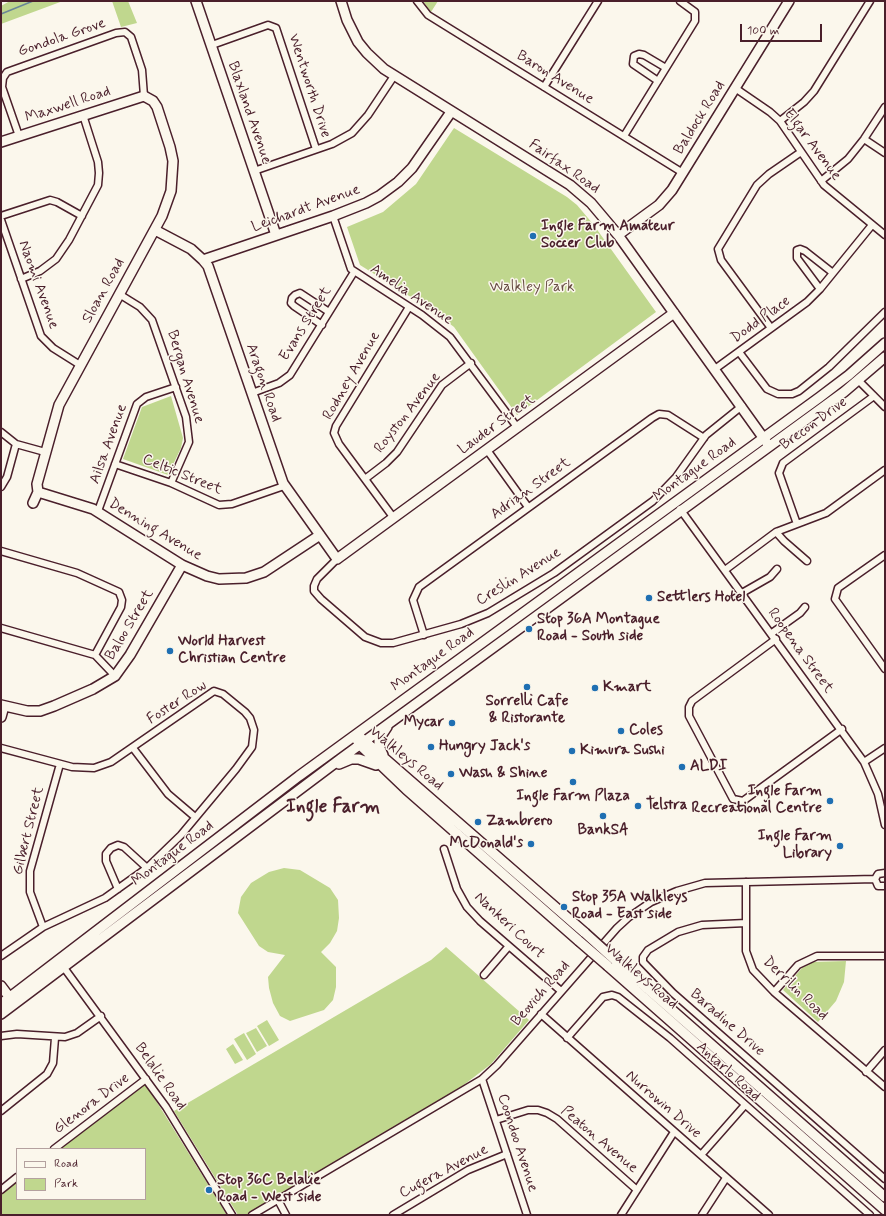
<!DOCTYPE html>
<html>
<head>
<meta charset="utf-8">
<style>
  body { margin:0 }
  #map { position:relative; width:886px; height:1216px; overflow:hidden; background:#fbf7ec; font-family:Mynerve,sans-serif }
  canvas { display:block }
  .frame { position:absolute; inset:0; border:2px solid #4a1f2b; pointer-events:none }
  .legend { position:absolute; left:16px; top:1148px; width:130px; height:52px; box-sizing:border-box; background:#fbf7ec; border:1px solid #b4a19f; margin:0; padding:5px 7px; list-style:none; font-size:12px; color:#4a1f2b }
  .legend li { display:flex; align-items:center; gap:8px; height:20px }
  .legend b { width:20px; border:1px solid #b4a19f }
  .scale { position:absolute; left:740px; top:24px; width:82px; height:18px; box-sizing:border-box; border:2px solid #4a1f2b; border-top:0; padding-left:5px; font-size:12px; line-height:14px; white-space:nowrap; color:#4a1f2b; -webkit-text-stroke:3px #fbf7ec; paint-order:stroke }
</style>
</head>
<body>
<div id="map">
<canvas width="886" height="1216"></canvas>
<div class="frame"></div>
<ul class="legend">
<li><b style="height:5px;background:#fbf7ec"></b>Road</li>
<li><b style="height:11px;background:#c0d78e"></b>Park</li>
</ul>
<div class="scale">100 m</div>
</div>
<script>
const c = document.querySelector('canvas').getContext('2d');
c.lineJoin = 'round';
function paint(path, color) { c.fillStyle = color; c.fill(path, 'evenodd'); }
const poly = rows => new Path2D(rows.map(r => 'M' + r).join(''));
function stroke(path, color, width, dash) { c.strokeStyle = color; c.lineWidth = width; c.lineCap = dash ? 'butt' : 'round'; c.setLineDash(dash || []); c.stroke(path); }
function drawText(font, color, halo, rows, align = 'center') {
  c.font = font + ' Mynerve,sans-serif'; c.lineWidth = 3; c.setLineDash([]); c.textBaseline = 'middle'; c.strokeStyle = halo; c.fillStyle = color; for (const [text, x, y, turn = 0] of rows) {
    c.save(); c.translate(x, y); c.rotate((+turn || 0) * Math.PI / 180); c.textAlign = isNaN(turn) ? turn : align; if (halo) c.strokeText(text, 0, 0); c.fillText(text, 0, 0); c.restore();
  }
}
paint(poly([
  [10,1,63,1,1,24,1,6],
  [112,1,128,1,137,23,121,27],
  [423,1,438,1,431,12],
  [454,128,567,197,577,205,593,224,656,312,517,415,454,327,433,311,360,265,347,227,383,212,416,184],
  [171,396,183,438,181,448,168,475,123,459,142,407],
  [284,868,300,870,330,888,338,900,339,918,337,931,330,943,321,952,336,967,336,987,333,1000,324,1010,290,1021,280,1016,273,1003,269,988,268,977,285,955,268,952,259,946,238,913,241,897,251,883,269,872],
  [446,947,529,1020,491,1064,461,1087,247,1215,238,1215,174,1111,431,960],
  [846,961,844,982,836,1001,818,1022,783,990,802,968,813,962],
  [267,1020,279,1040,269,1046,257,1026],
  [256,1028,267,1046,257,1052,246,1033],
  [244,1033,256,1054,247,1060,234,1039],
  [233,1044,243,1060,235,1064,226,1049],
  [145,1083,227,1215,1,1215,1,1192,17,1180,17,1199,145,1199,145,1149,58,1149]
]), '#c0d78e');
stroke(poly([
  [1,14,33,1]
]), '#6a8697', 1.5);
const street = poly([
  [417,1,428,15,683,173],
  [212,45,268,25,276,28,316,149],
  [658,81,633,64,634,56,639,54,644,55,666,68],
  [544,87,598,1],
  [735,88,770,112,780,121,824,185,885,235],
  [780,121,804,102,814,91,870,1],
  [19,136,2,87,3,78,7,72,116,33,125,32,131,37,142,70,144,96],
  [624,136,695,21,695,12,680,1],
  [864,139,885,153],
  [254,171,332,144,352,133,368,115,394,76],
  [821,181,848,159,864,139,885,107],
  [1,216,50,200,57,202,82,216],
  [333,216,351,269,422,315,450,337,517,427],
  [1,220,41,336,53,348,80,365],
  [21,279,40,271,56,259,69,240,98,185,99,173,98,162,83,115],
  [820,289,797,258,797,250,800,249,805,251,833,273],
  [119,294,140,307,152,320,186,417,189,442,171,483],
  [322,325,294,306,291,303,292,298,295,295,300,293,329,312],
  [771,328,721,260,718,249,757,185,769,174,801,152],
  [739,352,767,389,778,394,792,394,799,391,829,367,885,312],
  [715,369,807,302,820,289,872,225],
  [858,380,885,407],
  [252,393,279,383,290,375,354,272],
  [1,432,16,444,45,452],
  [487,450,528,507],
  [115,464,171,483,219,505,232,504,284,486],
  [365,479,386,463,397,452,442,385,471,363],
  [1,487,7,477,16,444],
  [680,509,864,762,878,794,885,825],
  [98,511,137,404,146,397,176,387],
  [393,517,339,444,334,433,336,426,409,307],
  [797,524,779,473,783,463,874,396],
  [776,532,784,541,807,561],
  [1,551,77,573,119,592,122,600,121,607,95,655],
  [885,555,838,588,835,599,885,669],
  [337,559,317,579,314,586,314,591,321,599,365,637,381,643,393,643,461,624,488,613,554,573,653,501,676,477,706,435,742,406],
  [725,570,776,532,826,513,885,470],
  [742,593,770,577,777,569],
  [1,628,95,655,115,676],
  [772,633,800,613,805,607],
  [424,635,413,600,419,587,652,418,659,414,668,415,704,438],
  [776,639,692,701,689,707,689,716,733,799,743,801,842,729],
  [1,748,72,767,94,768,111,762,214,691,223,694,245,712,250,718,254,730,252,747,236,769,181,835,147,868,105,898,43,927,1,956],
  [133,748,168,794,195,817],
  [864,762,885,748],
  [444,849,457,889,467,907,480,921,561,991],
  [885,873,878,874,875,879,878,886,885,886],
  [746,882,746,951,753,970,774,992,885,1087],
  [118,889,106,861,106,854,111,848,118,845,124,847,147,868],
  [746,923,702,925,678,932,648,950,643,957,643,962,673,993,885,1179],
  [43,927,30,892,30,871,60,764],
  [62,965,166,1107,232,1215],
  [484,975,509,946],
  [774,992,798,965,817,956,885,956],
  [541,1014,769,1215],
  [1,1036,17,1034,65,1037,77,1033,101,1016],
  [567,1038,603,997,612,995,618,997,670,1038,870,1215],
  [866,1072,885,1050],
  [482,1079,527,1215],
  [1,1111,47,1074,53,1063,55,1038],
  [496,1120,528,1110,538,1110,547,1113,557,1119,637,1190],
  [54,1149,146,1079],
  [701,1155,745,1105],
  [1,1190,17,1177],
  [278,1200,286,1215],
  [252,1215,482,1079,497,1065,617,928,629,917,651,902,677,891,705,883,875,879],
  [393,1215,468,1170,507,1154],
  [621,1215,674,1132],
  [702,1215,726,1178]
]);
const secondary = poly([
  [196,1,276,235],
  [341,1,347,20,358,42,367,53,384,69,570,185,591,203,618,235,767,443],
  [1,142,144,96,153,101,157,107,170,147,173,161,171,191,162,216,59,405,37,484,38,492,33,503],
  [155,230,191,249,203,260,208,266,283,483,337,559,674,313],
  [618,235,659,205,672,190,789,1],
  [203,260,333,216,366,203,379,196,398,182,412,168,451,112],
  [38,492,93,509,182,565,207,576,219,579,246,578,264,572,320,535],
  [1,705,27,711,40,711,54,706,93,689,115,676,130,655,182,565],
  [1,717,4,706],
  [361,738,585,933],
  [357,740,360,745,406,789,579,941],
  [383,755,379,746,379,739,387,727],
  [339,764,351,759,359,759,376,765],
  [615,960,885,1197],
  [608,966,885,1210],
  [1,986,13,1002],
  [1,1004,299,776,820,397,849,375,885,343],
  [1,1014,343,757,844,392,885,357]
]);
stroke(street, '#4a1f2b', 9);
stroke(secondary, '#4a1f2b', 12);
stroke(street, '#fbf7ec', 6);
stroke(secondary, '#fbf7ec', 9);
const secondaryBridge = poly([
  [585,933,615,960],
  [579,941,608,966]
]);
stroke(secondaryBridge, '#4a1f2b', 12, []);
stroke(secondaryBridge, '#fbf7ec', 9);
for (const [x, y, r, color] of [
  [533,236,4,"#1f6fb2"],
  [649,598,4,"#1f6fb2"],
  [529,629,4,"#1f6fb2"],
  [170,651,4,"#1f6fb2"],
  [527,687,4,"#1f6fb2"],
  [595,688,4,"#1f6fb2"],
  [452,723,4,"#1f6fb2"],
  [621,731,4,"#1f6fb2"],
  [431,747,4,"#1f6fb2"],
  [572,751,4,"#1f6fb2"],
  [682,767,4,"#1f6fb2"],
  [451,774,4,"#1f6fb2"],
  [573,782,4,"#1f6fb2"],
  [830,801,4,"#1f6fb2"],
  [638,806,4,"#1f6fb2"],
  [603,816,4,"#1f6fb2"],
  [478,822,4,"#1f6fb2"],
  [531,844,4,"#1f6fb2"],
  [840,846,4,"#1f6fb2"],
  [564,907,4,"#1f6fb2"],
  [209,1190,4,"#1f6fb2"]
]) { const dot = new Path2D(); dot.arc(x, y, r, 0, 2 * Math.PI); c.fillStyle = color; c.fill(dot); stroke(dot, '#fbf7ec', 1.5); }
drawText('15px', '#4a1f2b', '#fbf7ec', [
  ["Gondola Grove",62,38,-19],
  ["Baron Avenue",555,78,32],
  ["Wentworth Drive",309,86,72],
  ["Maxwell Road",68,105,-18],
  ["Blaxland Avenue",249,113,71],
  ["Baldock Road",700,118,-58],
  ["Elgar Avenue",812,145,53],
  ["Fairfax Road",564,167,35],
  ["Leichardt Avenue",306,209,-20],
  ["Naomi Avenue",38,285,70],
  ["Sloan Road",104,291,-61],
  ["Amelia Avenue",411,295,34],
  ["Dodd Place",761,320,-36],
  ["Evans Street",306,324,-58],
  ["Rodney Avenue",352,376,-60],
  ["Bergan Avenue",185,377,73],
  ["Aragon Road",263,383,71],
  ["Royston Avenue",408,413,-52],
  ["Brecon Drive",814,424,-36],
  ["Lauder Street",497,425,-36],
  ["Ailsa Avenue",109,444,-70],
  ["Montague Road",695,470,-36],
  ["Celtic Street",182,475,22],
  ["Adrian Street",531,489,-36],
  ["Denning Avenue",155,530,31],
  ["Creslin Avenue",519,577,-32],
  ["Baloo Street",130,625,-59],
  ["Roopena Street",800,651,54],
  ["Montague Road",433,660,-36],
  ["Foster Row",177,703,-33],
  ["Walkleys Road",406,759,40],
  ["Gilbert Street",29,831,-76],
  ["Montague Road",173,854,-37],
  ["Nankeri Court",509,926,43],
  ["Walkleys Road",641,977,41],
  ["Derrilin Road",795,989,44],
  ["Beovich Road",541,994,-49],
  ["Baradine Drive",727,1023,41],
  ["Antarlo Road",728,1072,42],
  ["Belalie Road",160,1077,55],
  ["Glenora Drive",92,1104,-37],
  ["Nurrowin Drive",663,1105,41],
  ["Peaton Avenue",599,1140,40],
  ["Coondoo Avenue",517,1143,72],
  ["Cugera Avenue",444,1172,-28]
]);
drawText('bold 15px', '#4a1f2b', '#fbf7ec', [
  ["Ingle Farm Amateur",541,227],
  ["Soccer Club",541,244],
  ["Settlers Hotel",657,598],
  ["Stop 36A Montague",537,620],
  ["Road - South side",537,637],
  ["World Harvest",178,642],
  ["Christian Centre",178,659],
  ["Kmart",603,688],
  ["Sorrelli Cafe",527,702,"center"],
  ["& Ristorante",527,719,"center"],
  ["Mycar",444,723,"right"],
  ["Coles",629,731],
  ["Hungry Jack's",439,747],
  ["Kimura Sushi",580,751],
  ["ALDI",690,767],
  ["Wash & Shine",459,774],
  ["Ingle Farm",822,792,"right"],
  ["Recreational Centre",822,809,"right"],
  ["Ingle Farm Plaza",573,797,"center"],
  ["Telstra",646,806],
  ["Zambrero",486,822],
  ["BankSA",603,831,"center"],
  ["Ingle Farm",832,837,"right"],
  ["Library",832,854,"right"],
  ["McDonald's",523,844,"right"],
  ["Stop 35A Walkleys",572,898],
  ["Road - East side",572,915],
  ["Stop 36C Belalie",217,1181],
  ["Road - West side",217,1198]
], 'left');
drawText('15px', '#684d44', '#fbf7ec', [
  ["Walkley Park",532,288]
]);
drawText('bold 19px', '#4a1f2b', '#fbf7ec', [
  ["Ingle Farm",333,808]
]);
</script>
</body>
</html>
